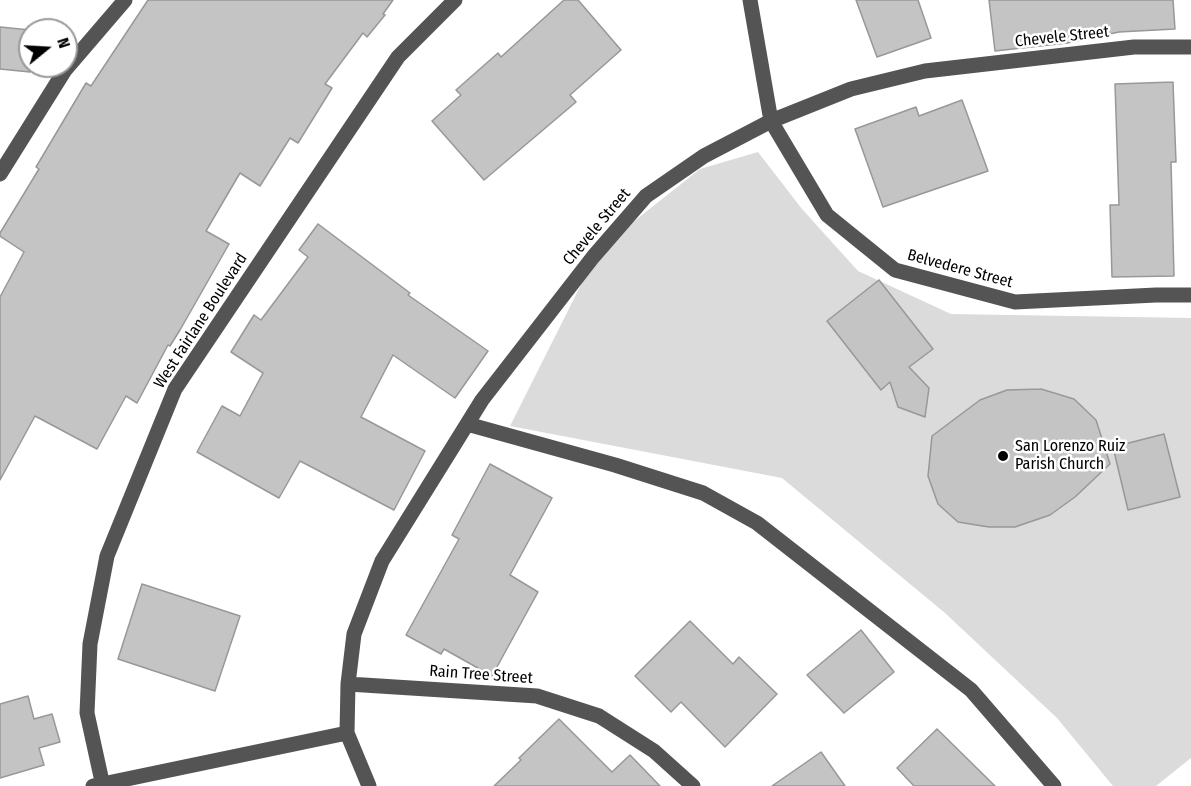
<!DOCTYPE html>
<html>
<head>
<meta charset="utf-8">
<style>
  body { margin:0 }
  #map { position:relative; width:1191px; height:786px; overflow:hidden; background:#fff; font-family:"Fira Sans Condensed",sans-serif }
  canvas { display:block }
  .north { position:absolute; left:18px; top:18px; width:60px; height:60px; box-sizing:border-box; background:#fff; border:2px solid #999; border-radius:50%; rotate:72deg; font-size:16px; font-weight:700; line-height:24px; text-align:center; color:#000 }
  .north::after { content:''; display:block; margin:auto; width:21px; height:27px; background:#000; clip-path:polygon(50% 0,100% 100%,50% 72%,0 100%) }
</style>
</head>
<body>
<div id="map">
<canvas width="1191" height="786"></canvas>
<div class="north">N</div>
</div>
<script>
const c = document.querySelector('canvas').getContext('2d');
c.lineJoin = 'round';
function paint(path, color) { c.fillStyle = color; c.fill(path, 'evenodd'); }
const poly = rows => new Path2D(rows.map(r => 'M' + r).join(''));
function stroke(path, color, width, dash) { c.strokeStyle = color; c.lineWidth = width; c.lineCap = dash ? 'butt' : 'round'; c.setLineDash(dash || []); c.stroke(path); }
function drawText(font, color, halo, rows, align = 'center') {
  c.font = font + ' "Fira Sans Condensed",sans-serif'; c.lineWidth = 5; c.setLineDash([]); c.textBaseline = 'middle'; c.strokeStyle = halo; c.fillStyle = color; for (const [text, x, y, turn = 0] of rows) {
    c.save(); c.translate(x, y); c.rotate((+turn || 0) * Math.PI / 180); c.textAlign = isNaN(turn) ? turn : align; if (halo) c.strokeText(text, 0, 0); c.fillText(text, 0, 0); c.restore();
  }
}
paint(poly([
  [758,152,802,209,858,271,951,314,1191,318,1191,758,1156,786,1113,786,1057,718,945,613,782,478,510,426,599,249,700,169]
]), '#dbdbdb');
const building = poly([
  [148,0,393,0,383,14,385,15,367,37,363,33,325,84,332,88,298,143,290,138,260,186,240,173,206,231,229,244,180,330,170,346,168,345,137,403,126,396,97,449,35,416,0,480,0,297,24,252,0,236,0,233,39,169,36,167,86,83,91,86,148,0],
  [564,0,578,0,621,50,570,95,576,102,484,180,432,121,461,95,456,90,498,53,501,57,564,0],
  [856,0,918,0,931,38,877,57,856,0],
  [989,0,1173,0,1175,29,1119,32,1067,43,995,51,989,0],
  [0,27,30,30,30,72,0,69,0,27],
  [1173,82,1176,162,1171,162,1174,276,1112,277,1110,205,1119,205,1115,84,1173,82],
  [962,100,988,171,883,207,855,129,916,107,919,116,962,100],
  [318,224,410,293,408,295,488,351,455,398,393,355,361,417,425,451,394,510,300,461,279,498,197,452,222,406,240,416,263,373,231,352,254,315,261,320,308,257,299,250,318,224],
  [879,280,933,349,909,367,929,388,925,417,898,407,890,382,881,390,827,321,879,280],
  [1041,389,1074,399,1096,420,1110,464,1075,497,1050,515,1015,527,989,527,958,522,938,504,928,476,932,436,980,400,1007,390,1041,389],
  [1164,434,1180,497,1128,510,1113,447,1164,434],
  [490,464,552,498,510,575,538,592,492,676,444,649,441,654,406,635,459,539,452,535,490,464],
  [142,584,240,616,215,691,118,659,142,584],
  [690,621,733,664,739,657,777,694,725,747,681,702,671,712,635,676,690,621],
  [861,630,894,672,844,713,807,675,861,630],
  [28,696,34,719,52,714,60,742,39,748,44,765,0,778,0,704,28,696],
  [559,719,612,772,630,755,660,786,494,786,521,760,519,758,559,719],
  [937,729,995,786,914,786,897,768,937,729],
  [821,752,845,786,772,786,821,752]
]);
paint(building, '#c4c4c4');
stroke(building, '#989898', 1.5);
stroke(poly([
  [750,0,771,121,827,215,895,270,1015,302,1156,295,1191,295],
  [0,174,65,70,125,0],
  [467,424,615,465,703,493,757,523,971,690,1054,786],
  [348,684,537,696,599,716,654,751,693,786],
  [93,786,347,733],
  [103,786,87,713,90,644,107,556,175,389,398,57,455,0],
  [369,786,347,733,348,684,354,634,382,561,482,400,593,257,646,196,704,156,771,121,851,89,925,71,1134,47,1191,47]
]), '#545454', 15);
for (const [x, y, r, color] of [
  [1003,456,6,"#000"]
]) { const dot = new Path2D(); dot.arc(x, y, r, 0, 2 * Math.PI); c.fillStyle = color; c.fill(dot); stroke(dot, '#fff', 2); }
drawText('16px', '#000', '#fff', [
  ["Chevele Street",1062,37,-6],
  ["Chevele Street",597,227,-50],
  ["Belvedere Street",960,269,15],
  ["West Fairlane Boulevard",201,321,-57],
  ["Rain Tree Street",481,675,4]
]);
drawText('16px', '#000', '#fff', [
  ["San Lorenzo Ruiz",1015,447],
  ["Parish Church",1015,465]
], 'left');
</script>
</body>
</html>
